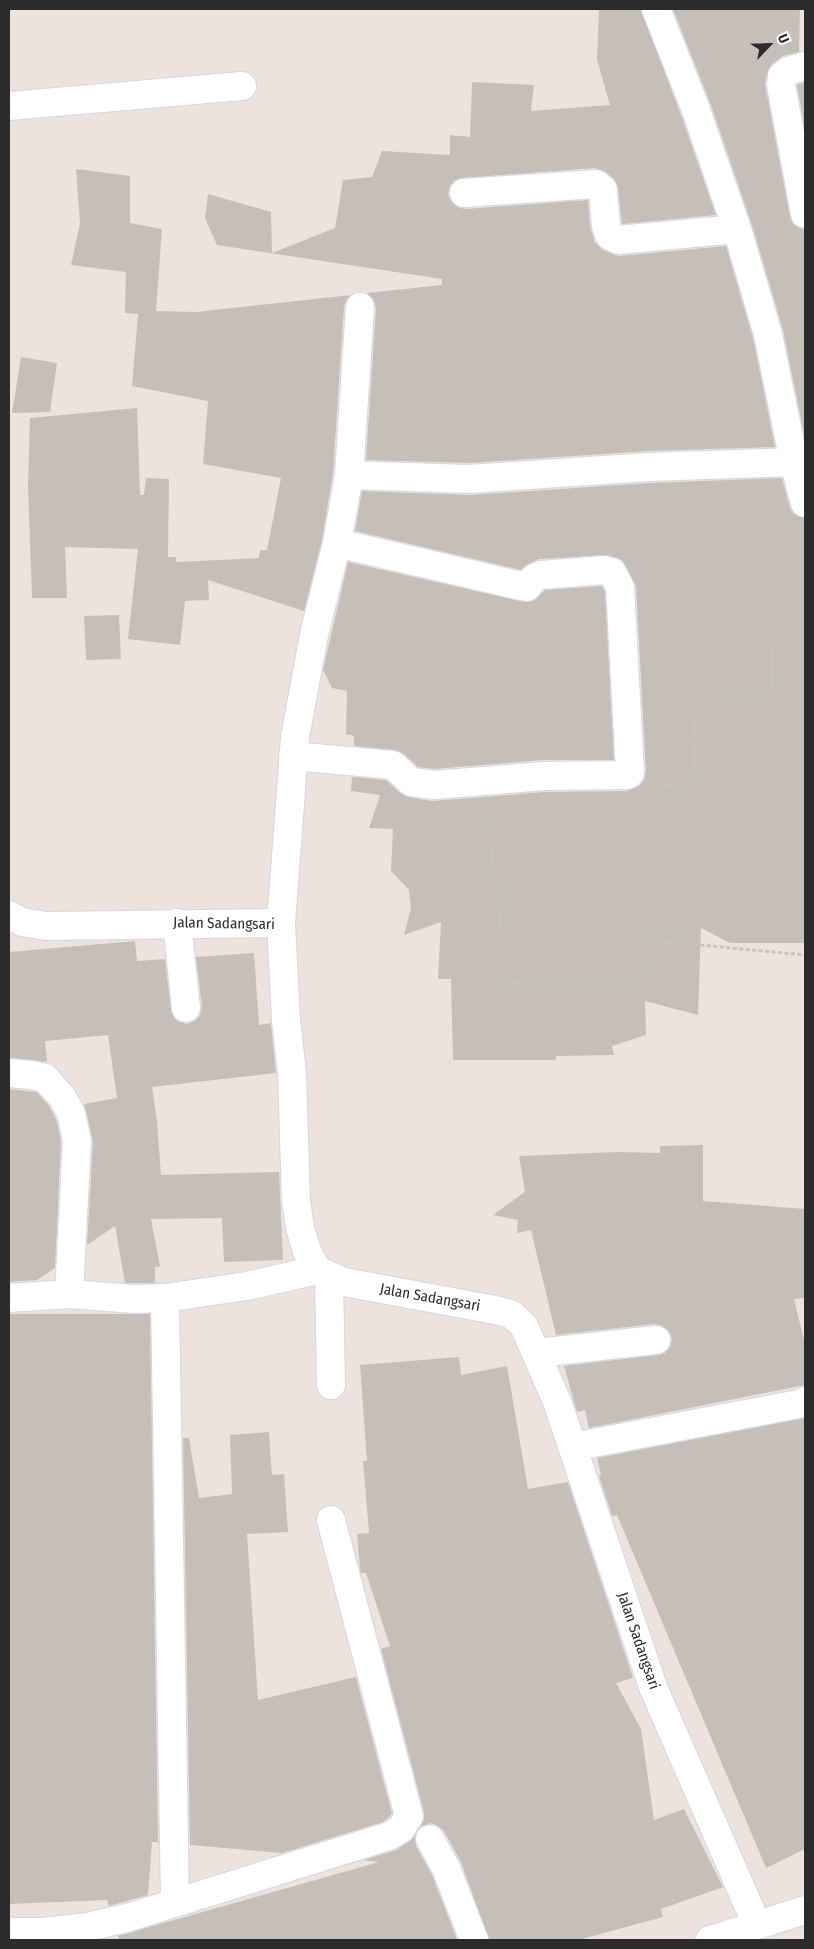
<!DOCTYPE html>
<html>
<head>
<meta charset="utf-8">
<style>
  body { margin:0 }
  #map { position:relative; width:814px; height:1949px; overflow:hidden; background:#ede3dc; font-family:"Fira Sans Condensed",sans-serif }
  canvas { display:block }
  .frame { position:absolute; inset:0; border:10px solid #2b2b2b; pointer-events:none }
  .north { position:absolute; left:744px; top:20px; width:50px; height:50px; -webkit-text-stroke:4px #fff; paint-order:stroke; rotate:66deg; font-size:14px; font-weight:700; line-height:20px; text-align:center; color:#2b2b2b }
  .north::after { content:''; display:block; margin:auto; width:18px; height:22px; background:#2b2b2b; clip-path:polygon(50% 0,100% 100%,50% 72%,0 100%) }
</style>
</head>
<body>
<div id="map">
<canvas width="814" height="1949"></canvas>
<div class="frame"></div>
<div class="north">U</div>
</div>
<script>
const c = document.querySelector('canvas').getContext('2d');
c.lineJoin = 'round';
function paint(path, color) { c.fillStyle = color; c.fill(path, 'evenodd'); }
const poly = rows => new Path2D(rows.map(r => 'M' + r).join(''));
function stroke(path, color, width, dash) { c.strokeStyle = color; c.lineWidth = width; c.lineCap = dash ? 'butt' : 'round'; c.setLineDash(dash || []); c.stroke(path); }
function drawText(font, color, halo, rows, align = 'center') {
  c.font = font + ' "Fira Sans Condensed",sans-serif'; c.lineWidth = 4; c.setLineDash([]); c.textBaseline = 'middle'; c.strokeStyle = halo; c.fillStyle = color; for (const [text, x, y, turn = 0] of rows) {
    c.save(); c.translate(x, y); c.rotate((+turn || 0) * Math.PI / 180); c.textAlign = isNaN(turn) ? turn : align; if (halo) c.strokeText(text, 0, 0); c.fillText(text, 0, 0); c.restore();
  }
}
paint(poly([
  [599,9,641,9,681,115,716,215,622,224,618,188,614,179,606,172,595,168,462,178,455,180,450,186,448,194,451,201,457,207,465,209,588,200,590,227,595,242,603,250,619,256,726,246,753,338,775,447,648,451,469,463,366,460,376,308,374,300,367,293,442,285,442,279,217,245,205,218,208,194,271,212,272,253,335,228,343,180,372,177,382,151,450,155,450,135,470,137,472,82,534,85,531,111,610,105,597,60],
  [673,9,800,9,799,52,783,56,772,64,767,74,765,84,790,217,793,224,805,229,805,439,783,330,752,225,711,105],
  [805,82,805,130,797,85],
  [76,169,130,176,130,223,162,229,156,311,196,312,351,295,344,306,333,473,322,540,304,611,208,580,209,600,185,601,180,645,128,639,138,549,65,547,67,598,32,598,28,486,30,418,137,408,140,495,144,495,146,478,169,479,168,557,176,557,176,562,259,558,260,550,267,550,281,478,203,464,208,401,132,386,138,314,125,313,126,272,71,265,80,223],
  [21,357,57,363,50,412,12,413],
  [782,478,790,508,794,514,805,518,805,943,730,943,701,928,698,1015,645,1001,646,1035,612,1046,614,1055,556,1056,556,1060,453,1060,451,979,438,979,441,922,404,935,411,908,409,890,391,871,393,829,369,828,380,795,351,791,352,777,386,780,400,793,408,797,432,801,545,792,627,791,639,786,644,780,646,772,636,586,622,560,608,555,539,559,528,564,521,570,355,531,362,491,470,495,650,483],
  [348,562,524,602,533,601,545,590,602,586,605,591,614,760,543,760,434,769,418,767,404,754,395,750,354,746,354,736,346,734,347,691,332,688,323,670],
  [119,615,121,659,86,660,84,616],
  [135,941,137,961,165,959,171,1010,174,1018,179,1022,187,1024,196,1020,200,1015,202,1007,196,957,254,953,259,1025,271,1023,276,1073,152,1087,157,1121,161,1175,279,1172,283,1260,224,1262,222,1218,151,1219,160,1266,155,1267,155,1283,125,1283,115,1226,87,1245,93,1141,84,1104,117,1098,108,1035,45,1041,47,1062,9,1058,9,952],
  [9,1089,37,1092,49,1106,56,1119,61,1141,55,1268,37,1280,9,1282],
  [703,1145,703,1201,805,1209,805,1298,794,1299,805,1344,805,1385,589,1428,585,1410,577,1412,564,1366,658,1355,665,1353,670,1347,672,1339,669,1331,663,1326,654,1324,556,1335,531,1230,517,1233,518,1220,493,1215,525,1192,519,1156,618,1152,660,1153,660,1146],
  [9,1314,150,1314,158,1842,152,1842,148,1895,109,1906,107,1900,9,1904],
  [459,1357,461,1375,507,1366,528,1489,568,1482,633,1678,616,1683,641,1729,654,1820,684,1809,723,1887,661,1909,663,1917,578,1940,489,1940,461,1862,444,1831,438,1826,431,1823,421,1827,424,1819,424,1812,381,1649,390,1646,366,1573,361,1573,360,1570,357,1534,369,1533,363,1461,367,1461,360,1365],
  [805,1418,805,1849,766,1868,617,1515,612,1516,599,1476,601,1475,597,1458],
  [269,1432,272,1475,284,1474,288,1532,247,1534,258,1700,356,1677,392,1814,383,1822,282,1853,190,1845,183,1438,189,1438,199,1498,232,1494,230,1435],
  [415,1836,416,1846,432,1875,457,1940,119,1940,118,1936,379,1862,364,1860,397,1850]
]), '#c6bfb7');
const minor = poly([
  [656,9,696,110,737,229,768,334,794,462,805,503],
  [805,66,788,71,782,76,781,85,805,214],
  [9,106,242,86],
  [464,193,596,184,603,190,606,226,610,236,618,240,737,229],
  [349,475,469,479,649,467,794,462],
  [293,756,393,765,411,782,434,785,544,776,627,775,630,773,620,587,612,572,604,570,541,575,534,578,527,587,521,586,337,543],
  [9,915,22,922,46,926,281,923,286,1020,292,1073,296,1200,300,1228,307,1251,317,1270,344,1282,495,1310,511,1314,524,1326,558,1404,653,1687,757,1925],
  [177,923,186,1008],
  [281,923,295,737,315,630,337,543,349,475,360,307],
  [9,1073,32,1075,45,1078,62,1097,71,1113,77,1140,69,1294],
  [329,1276,331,1385],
  [9,1298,69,1294,135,1299,165,1298,247,1286,317,1270],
  [165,1298,175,1902],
  [537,1353,656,1340],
  [572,1447,799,1404,805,1401],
  [430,1839,446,1868,474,1940],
  [9,1932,43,1932,87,1927,127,1918,389,1836,401,1829,409,1816,331,1520],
  [710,1940,805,1910]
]);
stroke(minor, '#d1d7e4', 30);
stroke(poly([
  [661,786,688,784,694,778,695,717,698,712,716,697,727,693,771,690,773,647,789,635,805,626],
  [487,815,507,974,511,983,573,984,635,980,647,973,649,943,657,941,805,955]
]), '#c4c4c4', 3, [4, 2.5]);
stroke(minor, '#fff', 28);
drawText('15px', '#2b2b2b', '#fff', [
  ["Jalan Sadangsari",224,924,1],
  ["Jalan Sadangsari",430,1298,10],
  ["Jalan Sadangsari",638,1641,71]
]);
</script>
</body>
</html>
